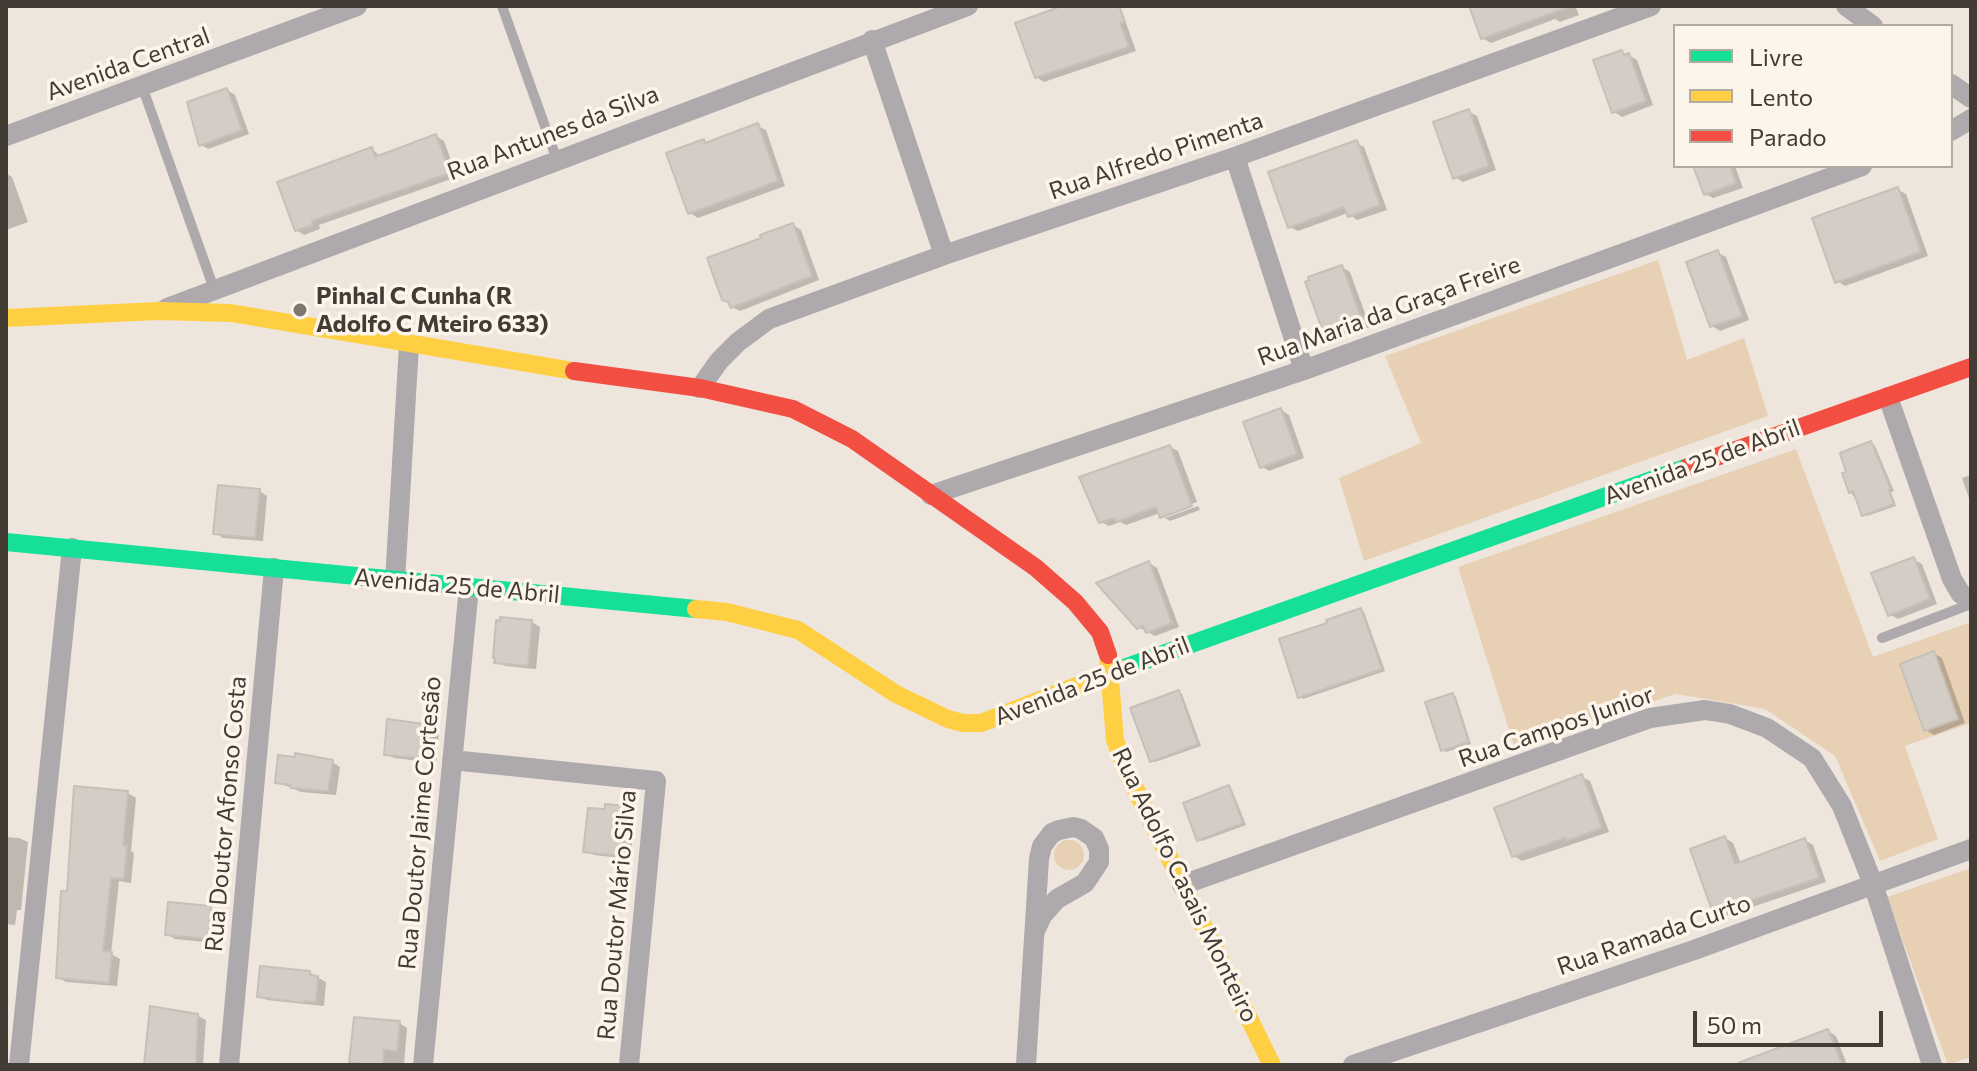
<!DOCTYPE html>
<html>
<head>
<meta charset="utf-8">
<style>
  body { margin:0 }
  #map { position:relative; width:1977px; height:1071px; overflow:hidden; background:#eee6dd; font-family:Commissioner,sans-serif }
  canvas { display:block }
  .frame { position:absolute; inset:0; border:8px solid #423c35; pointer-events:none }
  .legend { position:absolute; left:1673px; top:24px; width:280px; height:144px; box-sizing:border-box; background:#fdf5eb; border:2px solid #b2aba2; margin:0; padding:10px 14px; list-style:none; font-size:24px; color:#423c35 }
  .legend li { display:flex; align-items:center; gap:16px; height:40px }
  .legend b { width:40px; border:2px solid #b2aba2 }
  .scale { position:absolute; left:1693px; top:1011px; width:190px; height:36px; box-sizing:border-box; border:4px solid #423c35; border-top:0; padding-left:10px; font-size:24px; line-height:28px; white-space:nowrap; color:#423c35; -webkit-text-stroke:6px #fdf5eb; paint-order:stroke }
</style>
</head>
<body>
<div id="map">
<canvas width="1977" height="1071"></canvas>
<div class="frame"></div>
<ul class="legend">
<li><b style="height:10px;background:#16e098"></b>Livre</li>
<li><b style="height:10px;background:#ffcf43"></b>Lento</li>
<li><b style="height:10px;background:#f24e42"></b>Parado</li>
</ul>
<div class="scale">50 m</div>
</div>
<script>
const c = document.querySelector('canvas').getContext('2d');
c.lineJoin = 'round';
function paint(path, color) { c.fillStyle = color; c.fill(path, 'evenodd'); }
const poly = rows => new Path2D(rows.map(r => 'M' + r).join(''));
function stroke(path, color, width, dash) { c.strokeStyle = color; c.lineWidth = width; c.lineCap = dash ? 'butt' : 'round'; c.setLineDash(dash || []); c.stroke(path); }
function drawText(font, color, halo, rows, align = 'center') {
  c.font = font + ' Commissioner,sans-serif'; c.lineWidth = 7; c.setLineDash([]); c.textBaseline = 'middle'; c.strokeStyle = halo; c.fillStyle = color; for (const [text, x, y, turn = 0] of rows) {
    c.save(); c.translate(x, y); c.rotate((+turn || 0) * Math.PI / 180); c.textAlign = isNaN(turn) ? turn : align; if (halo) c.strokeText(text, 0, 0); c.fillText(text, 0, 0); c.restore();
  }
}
paint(poly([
  [1658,260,1687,360,1744,338,1768,416,1364,561,1339,478,1421,443,1385,356],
  [1796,449,1873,657,1971,622,1971,723,1905,746,1938,839,1880,861,1835,756,1765,709,1676,694,1514,746,1458,567],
  '1054 855a15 15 0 1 1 30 0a15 15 0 1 1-30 0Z',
  [1971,868,1971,1057,1948,1065,1887,897]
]), '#e8d0b4');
paint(poly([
  [1065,6,1120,6,1136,51,1044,82,1036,77],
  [1471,6,1575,6,1579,15,1560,22,1555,19,1491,43,1482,38],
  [1622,52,1637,60,1653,105,1622,117,1614,112],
  [227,90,235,95,249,134,208,149,200,144],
  [1469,112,1477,116,1496,170,1463,182,1455,177],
  [757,126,766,130,785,186,698,218,690,213,704,141,708,144],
  [436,136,444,141,457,177,319,225,320,229,304,235,296,230,372,149,381,157],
  [1356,143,1364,147,1387,210,1357,220,1348,213,1298,231,1290,227],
  [1695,166,1735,166,1743,188,1713,198,1705,194],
  [6,173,12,177,28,222,6,230],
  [1898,190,1906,194,1928,256,1845,286,1837,281],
  [793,225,801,230,819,280,740,311,732,307,764,240],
  [1718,253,1726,257,1749,320,1720,331,1712,326],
  [1342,267,1350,272,1370,327,1334,338,1326,333],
  [1281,410,1289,415,1304,458,1269,471,1261,466],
  [1871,444,1875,446,1894,491,1891,492,1896,506,1867,516,1850,491],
  [1170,447,1178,451,1197,502,1165,514,1165,518,1160,513,1126,525,1120,522,1109,526,1101,522],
  [1971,475,1971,504,1962,478],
  [259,491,267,496,263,541,223,538,215,533],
  [1198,506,1200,510,1170,521,1165,518],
  [1913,559,1922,564,1937,604,1898,619,1889,614],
  [1149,563,1157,568,1179,627,1155,636,1138,627],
  [1361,610,1364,612,1385,671,1303,699,1300,697,1330,624],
  [532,622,540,627,536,669,505,666,497,662],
  [1933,653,1942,658,1965,723,1934,735,1926,730],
  [1179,692,1182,694,1201,746,1155,762,1152,760],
  [1453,695,1456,697,1471,744,1446,752,1442,750],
  [431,727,439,732,436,763,394,758,386,754],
  [332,762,340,767,336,795,301,792,277,782],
  [1582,777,1590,781,1609,832,1522,861,1514,856],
  [1229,788,1232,790,1246,825,1202,841,1199,839],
  [128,793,136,798,131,851,134,853,131,883,119,881,111,954,120,959,117,986,66,982,58,977,68,893],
  [626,808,634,812,631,859,594,855,586,851,607,811],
  [6,837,19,838,28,842,21,910,17,910,15,925,6,924],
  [1725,838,1733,843,1741,864,1805,840,1813,845,1826,882,1723,917,1715,912],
  [210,908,219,913,216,943,175,939,167,934],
  [310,973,326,982,324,1006,267,1000,259,996],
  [198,1016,206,1020,203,1065,146,1065],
  [355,1019,399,1023,407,1028,404,1065,351,1065],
  [1828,1031,1836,1036,1847,1065,1745,1065]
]), '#0003');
const building = poly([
  [1062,6,1119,6,1125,22,1120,23,1129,47,1035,78,1015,23,1062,6],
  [1469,6,1565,6,1566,8,1481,39,1469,6],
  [1622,50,1624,55,1629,53,1646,101,1612,113,1593,60,1622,50],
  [227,88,242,130,199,146,187,102,227,88],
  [1469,109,1489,166,1453,179,1433,122,1469,109],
  [758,123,778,181,688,214,666,153,704,139,705,143,758,123],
  [436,134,450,173,312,221,313,225,295,231,277,182,372,147,375,157,436,134],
  [1357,140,1380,205,1348,217,1344,207,1288,228,1268,172,1357,140],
  [1693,166,1730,166,1736,183,1704,195,1693,166],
  [1898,187,1921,252,1835,283,1812,218,1898,187],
  [793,223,812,276,731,308,728,302,722,300,707,258,761,238,760,235,793,223],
  [1718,250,1742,316,1710,327,1686,262,1718,250],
  [1342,265,1363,323,1324,335,1305,282,1309,280,1308,277,1342,265],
  [1281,408,1297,454,1260,468,1243,422,1281,408],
  [1871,441,1891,489,1889,490,1894,504,1862,516,1853,491,1849,493,1842,473,1846,472,1840,453,1871,441],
  [1170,445,1192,506,1160,518,1156,507,1116,522,1114,518,1099,523,1079,477,1170,445],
  [218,485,260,489,255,538,213,534,218,485],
  [1914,557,1930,599,1888,616,1871,573,1914,557],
  [1149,561,1172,623,1146,633,1143,626,1137,629,1096,583,1149,561],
  [1361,608,1382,669,1298,698,1279,639,1327,623,1326,620,1361,608],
  [500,617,532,620,528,666,494,663,495,658,493,658,496,620,500,621,500,617],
  [1934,651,1958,719,1924,731,1900,664,1934,651],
  [1179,690,1198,744,1150,762,1130,708,1179,690],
  [1453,693,1469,742,1441,751,1425,702,1453,693],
  [387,719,432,725,428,759,384,755,387,719],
  [295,753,333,760,328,791,291,788,291,785,275,783,278,755,295,757,295,753],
  [1582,774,1602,828,1566,841,1565,838,1512,857,1494,808,1582,774],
  [1229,785,1243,823,1197,841,1183,803,1229,785],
  [74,786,128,791,123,846,127,846,124,879,111,878,103,951,112,952,109,983,56,978,61,891,67,891,74,786],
  [605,804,626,806,623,856,583,852,588,808,605,809,605,804],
  [1725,836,1735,864,1805,838,1819,878,1713,913,1690,849,1725,836],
  [168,902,211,906,208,939,165,935,168,902],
  [260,966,310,971,310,975,318,976,316,1002,304,1001,304,1003,257,997,260,966],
  [150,1006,198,1014,196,1065,144,1065,150,1006],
  [354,1017,400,1021,397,1051,384,1050,383,1065,349,1063,354,1017],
  [1828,1029,1842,1065,1738,1065,1738,1063,1828,1029]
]);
paint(building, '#d3cdc6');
stroke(building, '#c6c0b8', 2);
stroke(poly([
  [502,6,557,160],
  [142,86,214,289],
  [1882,638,1971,604]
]), '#aea9ad', 10);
stroke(poly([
  [1846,6,1873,26],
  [872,40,944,255],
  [1951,84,1971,98],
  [1951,131,1971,119],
  [6,136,357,6],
  [1235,157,1304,370],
  [167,308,968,6],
  [700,388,719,361,738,342,769,319,944,255,1235,157,1651,6],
  [1888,397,1952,579,1961,594,1971,600],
  [931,495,1304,370,1862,166],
  [395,581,409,345],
  [452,760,656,781,629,1065],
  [1182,885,1650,718,1705,710,1730,714,1767,728,1812,758,1842,806,1873,884,1932,1065],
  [19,1065,72,548],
  [229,1065,274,568],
  [423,1065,469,587],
  [1026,1065,1039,859,1042,846,1052,833,1059,830,1073,827,1081,829,1094,838,1099,849,1099,862,1085,883,1057,899,1042,916,1035,931],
  [1353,1065,1694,950,1971,849]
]), '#aea9ad', 20);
stroke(poly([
  [6,542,696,609],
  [1121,669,1688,467]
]), '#16e098', 18);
stroke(poly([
  [6,318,158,311,231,313,574,371],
  [696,609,727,612,798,630,896,694,948,719,963,723,981,723,1121,669],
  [1108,655,1115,740,1126,770,1272,1065]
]), '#ffcf43', 18);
stroke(poly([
  [574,371,700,388,793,409,852,439,1035,567,1075,602,1100,632,1108,655],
  [1688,467,1971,367]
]), '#f24e42', 18);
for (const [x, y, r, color] of [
  [300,310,8,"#7e7870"]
]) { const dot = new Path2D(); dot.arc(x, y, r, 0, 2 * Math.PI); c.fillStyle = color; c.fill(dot); stroke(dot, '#fdf5eb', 3); }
drawText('24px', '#423c35', '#fdf5eb', [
  ["Avenida Central",128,64,-20],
  ["Rua Antunes da Silva",553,133,-21],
  ["Rua Alfredo Pimenta",1156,156,-19],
  ["Rua Maria da Graça Freire",1389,311,-20],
  ["Avenida 25 de Abril",1702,462,-20],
  ["Avenida 25 de Abril",457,586,5],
  ["Avenida 25 de Abril",1092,681,-21],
  ["Rua Campos Junior",1556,727,-19],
  ["Rua Doutor Afonso Costa",226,814,-85],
  ["Rua Doutor Jaime Cortesão",420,823,-85],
  ["Rua Adolfo Casais Monteiro",1185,885,64],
  ["Rua Doutor Mário Silva",617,915,-85],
  ["Rua Ramada Curto",1654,935,-19]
]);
drawText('bold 24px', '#423c35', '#fdf5eb', [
  ["Pinhal C Cunha (R",316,296],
  ["Adolfo C Mteiro 633)",316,324]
], 'left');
</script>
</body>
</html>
